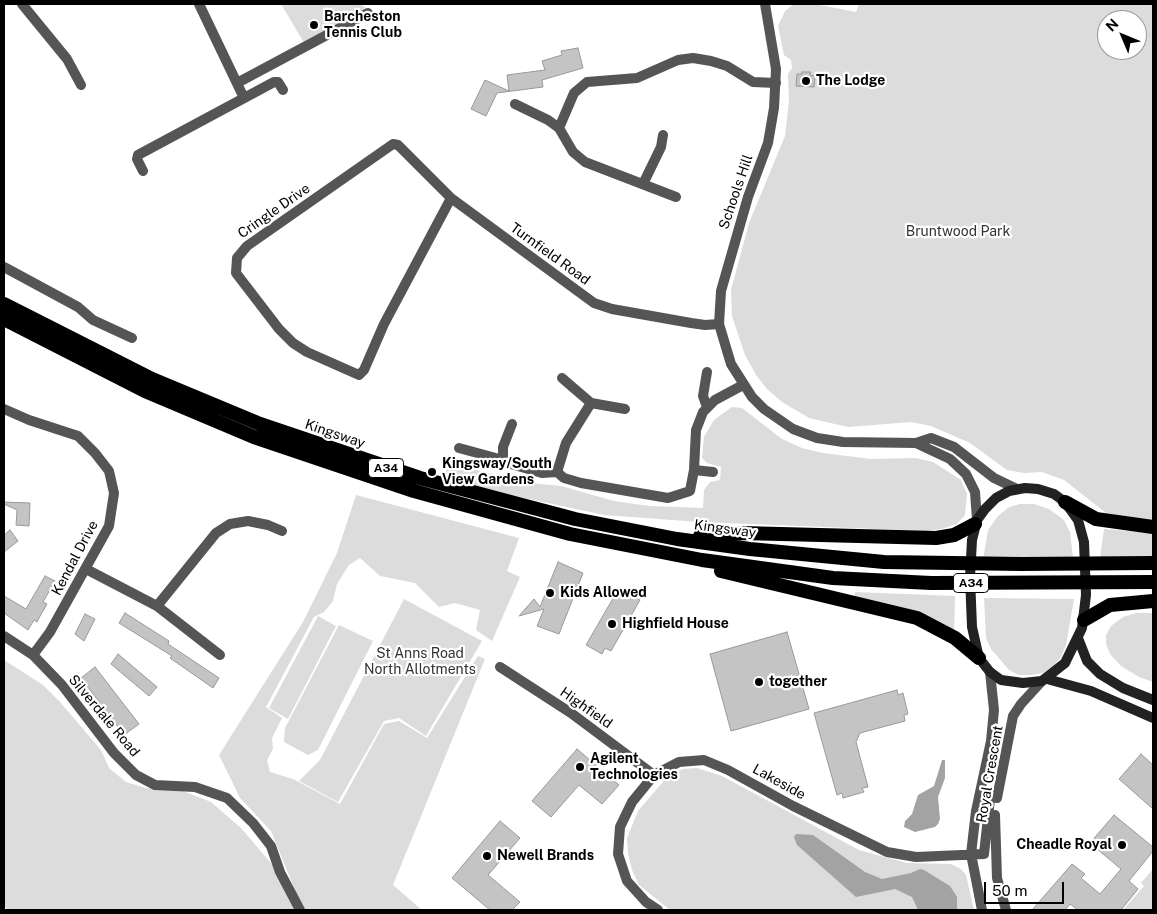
<!DOCTYPE html>
<html>
<head>
<meta charset="utf-8">
<style>
  body { margin:0 }
  #map { position:relative; width:1157px; height:914px; overflow:hidden; background:#fff; font-family:"Public Sans",sans-serif }
  canvas { display:block }
  .frame { position:absolute; inset:0; border:5px solid #000; pointer-events:none }
  .north { position:absolute; left:1097px; top:10px; width:50px; height:50px; box-sizing:border-box; background:#fff; border:1px solid #999; border-radius:50%; rotate:315deg; font-size:14px; font-weight:700; line-height:20px; text-align:center; color:#000 }
  .north::after { content:''; display:block; margin:auto; width:18px; height:22px; background:#000; clip-path:polygon(50% 0,100% 100%,50% 72%,0 100%) }
  .scale { position:absolute; left:984px; top:882px; width:80px; height:22px; box-sizing:border-box; border:2px solid #000; border-top:0; padding-left:6px; font-size:15px; line-height:18px; white-space:nowrap; color:#000; -webkit-text-stroke:4px #fff; paint-order:stroke }
</style>
</head>
<body>
<div id="map">
<canvas width="1157" height="914"></canvas>
<div class="frame"></div>
<div class="north">N</div>
<div class="scale">50 m</div>
</div>
<script>
const c = document.querySelector('canvas').getContext('2d');
c.lineJoin = 'round';
function paint(path, color) { c.fillStyle = color; c.fill(path, 'evenodd'); }
const poly = rows => new Path2D(rows.map(r => 'M' + r).join(''));
function stroke(path, color, width, dash) { c.strokeStyle = color; c.lineWidth = width; c.lineCap = dash ? 'butt' : 'round'; c.setLineDash(dash || []); c.stroke(path); }
function drawText(font, color, halo, rows, align = 'center') {
  c.font = font + ' "Public Sans",sans-serif'; c.lineWidth = 4.5; c.setLineDash([]); c.textBaseline = 'middle'; c.strokeStyle = halo; c.fillStyle = color; for (const [text, x, y, turn = 0] of rows) {
    c.save(); c.translate(x, y); c.rotate((+turn || 0) * Math.PI / 180); c.textAlign = isNaN(turn) ? turn : align; if (halo) c.strokeText(text, 0, 0); c.fillText(text, 0, 0); c.restore();
  }
}
paint(poly([
  [281,4,360,4,366,8,305,41,303,41],
  [794,4,814,4,856,12,859,4,1153,4,1153,521,1106,513,1064,480,1042,472,1024,473,1007,470,970,443,931,426,911,422,848,427,809,418,782,402,767,389,756,375,745,355,732,316,731,290,749,223,785,136,789,101,788,74,792,68,791,60,784,55,778,26,785,11],
  [1107,20,1137,20,1137,50,1107,50],
  [732,407,742,408,782,439,802,448,823,453,871,459,916,458,933,462,961,480,967,494,965,515,957,524,941,529,927,531,699,522,604,515,483,489,445,475,449,463,529,483,561,486,614,501,649,506,703,508,704,490,710,482,720,480,721,467,707,463,702,458,704,437,714,420],
  [356,495,519,538,507,571,520,577,492,641,476,630,480,610,455,603,439,607,415,583,380,576,360,558,349,565,337,584,333,601,324,612,314,617,266,707,282,718,272,738,273,749,267,760,270,772,293,779,340,804,384,724,399,721,427,738,478,656,485,659,393,885,422,910,303,910,271,831,240,798,219,755,303,622,337,553],
  [1020,504,1034,504,1049,509,1064,520,1070,532,1073,558,983,560,988,530,998,516,1009,507],
  [1104,529,1153,533,1153,558,1100,558],
  [855,592,955,596,954,631,854,597],
  [984,598,1074,599,1066,645,1061,657,1053,666,1043,673,1030,675,1019,675,1009,670,991,649,986,638],
  [404,599,482,641,426,736,399,718,384,721,338,802,299,781,320,760],
  [1137,613,1153,613,1153,682,1139,677,1121,666,1110,654,1106,644,1106,635,1111,626,1123,617],
  [318,616,336,626,288,719,269,708],
  [339,625,373,641,318,750,308,755,284,742,285,728],
  [4,660,43,685,60,702,101,750,109,768,126,782,146,788,183,791,211,802,241,828,270,862,290,891,299,910,8,910,4,906],
  [697,768,722,776,859,850,907,863,951,864,961,869,966,875,974,910,670,910,639,885,632,870,628,854,627,838,638,811,668,776,683,769],
  [1153,869,1153,910,1123,910,1144,886,1141,883]
]), '#dcdcdc');
paint(poly([
  [942,760,945,760,945,778,938,797,940,819,938,824,935,827,915,832,904,827,905,821,912,814,918,795,934,786],
  [796,834,813,835,865,872,882,879,911,873,920,869,924,870,950,886,957,897,957,910,918,910,912,897,895,889,856,897,797,845,794,837]
]), '#a3a3a3');
const building = poly([
  [578,48,583,68,542,80,543,87,497,93,486,116,471,109,485,80,509,91,507,75,545,70,542,61,562,55,561,51,578,48],
  [802,72,811,72,810,75,815,76,814,87,796,86,797,74,802,74,802,72],
  [4,502,30,503,29,526,16,525,17,510,4,504,4,502],
  [10,530,18,541,4,552,4,535,10,530],
  [558,562,583,573,559,634,537,626,544,609,519,616,534,599,540,607,558,562],
  [45,576,55,581,43,602,47,604,39,618,37,622,34,620,28,630,4,613,4,596,26,609,45,576],
  [619,588,640,600,611,651,605,648,602,654,586,645,619,588],
  [125,613,169,641,168,644,219,678,213,688,170,658,172,656,119,623,125,613],
  [85,614,95,619,84,641,75,634,85,614],
  [787,632,809,709,731,731,710,654,787,632],
  [118,654,157,687,149,696,111,664,118,654],
  [95,667,139,724,124,735,81,678,95,667],
  [897,690,898,695,903,693,908,714,904,715,905,721,860,733,856,742,868,787,862,788,864,792,843,798,842,793,837,795,814,713,897,690],
  [577,749,619,785,602,804,579,785,551,817,532,801,577,749],
  [1141,754,1153,765,1153,809,1119,779,1141,754],
  [1114,815,1153,847,1153,851,1129,881,1138,889,1121,910,1078,910,1070,904,1065,910,1032,910,1072,864,1085,874,1081,878,1100,894,1121,869,1090,843,1114,815],
  [500,821,520,838,488,875,520,902,512,910,490,910,452,878,500,821]
]);
paint(building, '#c4c4c4');
stroke(building, '#999', 1);
stroke(poly([
  [22,4,67,59,81,85],
  [199,4,244,98],
  [237,83,368,13],
  [515,104,548,120,559,128,573,152,585,162,676,197],
  [559,128,574,93,587,82,637,78,678,60,693,58,711,61,727,66,753,82,776,83],
  [143,171,137,159,138,155,274,82,278,82,283,90],
  [643,184,661,147,663,135],
  [451,198,384,324,364,370,359,375,307,352,293,343,279,329,236,273,237,258,247,246,393,144,398,145,451,198,594,303,612,309,691,323,705,325,719,324],
  [4,267,78,307,93,320,132,338],
  [707,372,703,396,707,407],
  [562,378,591,403],
  [4,409,29,420,78,436,95,453,109,471,114,493,109,526,50,632,33,655],
  [512,424,503,447,503,460,511,464,542,473,557,472,564,478,581,483,668,498,690,491,694,470,696,430,703,412,715,400,743,385],
  [459,448,503,460],
  [694,470,713,472],
  [557,472,566,443,591,403,625,409],
  [86,569,157,606,220,655],
  [157,606,216,533,230,524,248,521,268,525,282,531],
  [4,636,33,655,62,685,114,753,136,775,155,785,195,787,227,798,253,823,271,846,280,872,300,910],
  [500,667,571,713,654,775],
  [997,798,1013,716,1021,704,1042,681],
  [995,815,997,878,1006,910],
  [658,910,646,902,627,881,618,854,620,827,632,802,654,775,679,762,704,760,728,770,793,806,887,852,916,857,984,854,990,799,998,793],
  [982,910,971,854,976,811,991,741,994,710,990,672]
]), '#555', 10);
stroke(poly([
  [765,4,776,69,774,108,768,143,748,197,721,291,719,324,731,364,752,397,764,409,793,429,817,438,843,442,916,443,931,438,954,447,994,478,1017,489],
  [916,443,950,459,966,474,975,492,977,520]
]), '#555', 10);
stroke(poly([
  [1025,488,1038,489,1054,494,1065,502,1078,520,1084,542,1086,595,1082,628,1065,663,1042,681,1023,683,1001,680,990,672,979,658,972,627,970,577,972,540,977,520,985,509,996,498,1009,491,1025,488],
  [1078,638,1087,661,1100,674,1123,688,1153,700],
  [1047,679,1091,691,1153,718]
]), '#222', 10);
stroke(poly([
  [4,304,152,379,260,424,420,478,575,519,677,539,750,549,884,562,1021,564,1153,563],
  [4,319,145,391,254,437,414,491,570,534,702,560,833,578,931,583,1153,582],
  [1065,502,1096,519,1153,527],
  [700,536,742,533,936,538,954,535,975,524],
  [721,571,917,618,955,638,979,658],
  [1084,620,1110,605,1153,601]
]), '#000', 14);
for (const [x, y, r, color] of [
  [314,25,5,"#000"],
  [806,81,5,"#000"],
  [432,472,5,"#000"],
  [550,593,5,"#000"],
  [612,624,5,"#000"],
  [759,682,5,"#000"],
  [580,767,5,"#000"],
  [1122,845,5,"#000"],
  [487,856,5,"#000"]
]) { const dot = new Path2D(); dot.arc(x, y, r, 0, 2 * Math.PI); c.fillStyle = color; c.fill(dot); stroke(dot, '#fff', 2); }
for (const [x, y, w] of [
  [386,468,35],
  [971,583,35]
]) { const box = new Path2D(); box.roundRect(x - w / 2, y - 9.5, w, 19, 4); c.fillStyle = '#fff'; c.fill(box); stroke(box, '#000', 1); }
drawText('bold 12px', '#000', null, [
  ["A34",386,468],
  ["A34",971,583]
]);
drawText('bold 14px', '#000', '#fff', [
  ["Barcheston",324,17],
  ["Tennis Club",324,33],
  ["The Lodge",816,81],
  ["Kingsway/South",442,464],
  ["View Gardens",442,480],
  ["Kids Allowed",560,593],
  ["Highfield House",622,624],
  ["together",769,682],
  ["Agilent",590,759],
  ["Technologies",590,775],
  ["Cheadle Royal",1112,845,"right"],
  ["Newell Brands",497,856]
], 'left');
drawText('14px', '#000', '#fff', [
  ["Schools Hill",736,192,-71],
  ["Cringle Drive",274,211,-35],
  ["Turnfield Road",550,254,36],
  ["Kingsway",335,434,19],
  ["Kingsway",725,529,8],
  ["Kendal Drive",75,558,-62],
  ["Highfield",586,708,35],
  ["Silverdale Road",104,716,50],
  ["Royal Crescent",990,774,-80],
  ["Lakeside",779,782,29]
]);
drawText('14px', '#333', '#fff', [
  ["Bruntwood Park",958,232],
  ["St Anns Road",420,654],
  ["North Allotments",420,670]
]);
</script>
</body>
</html>
